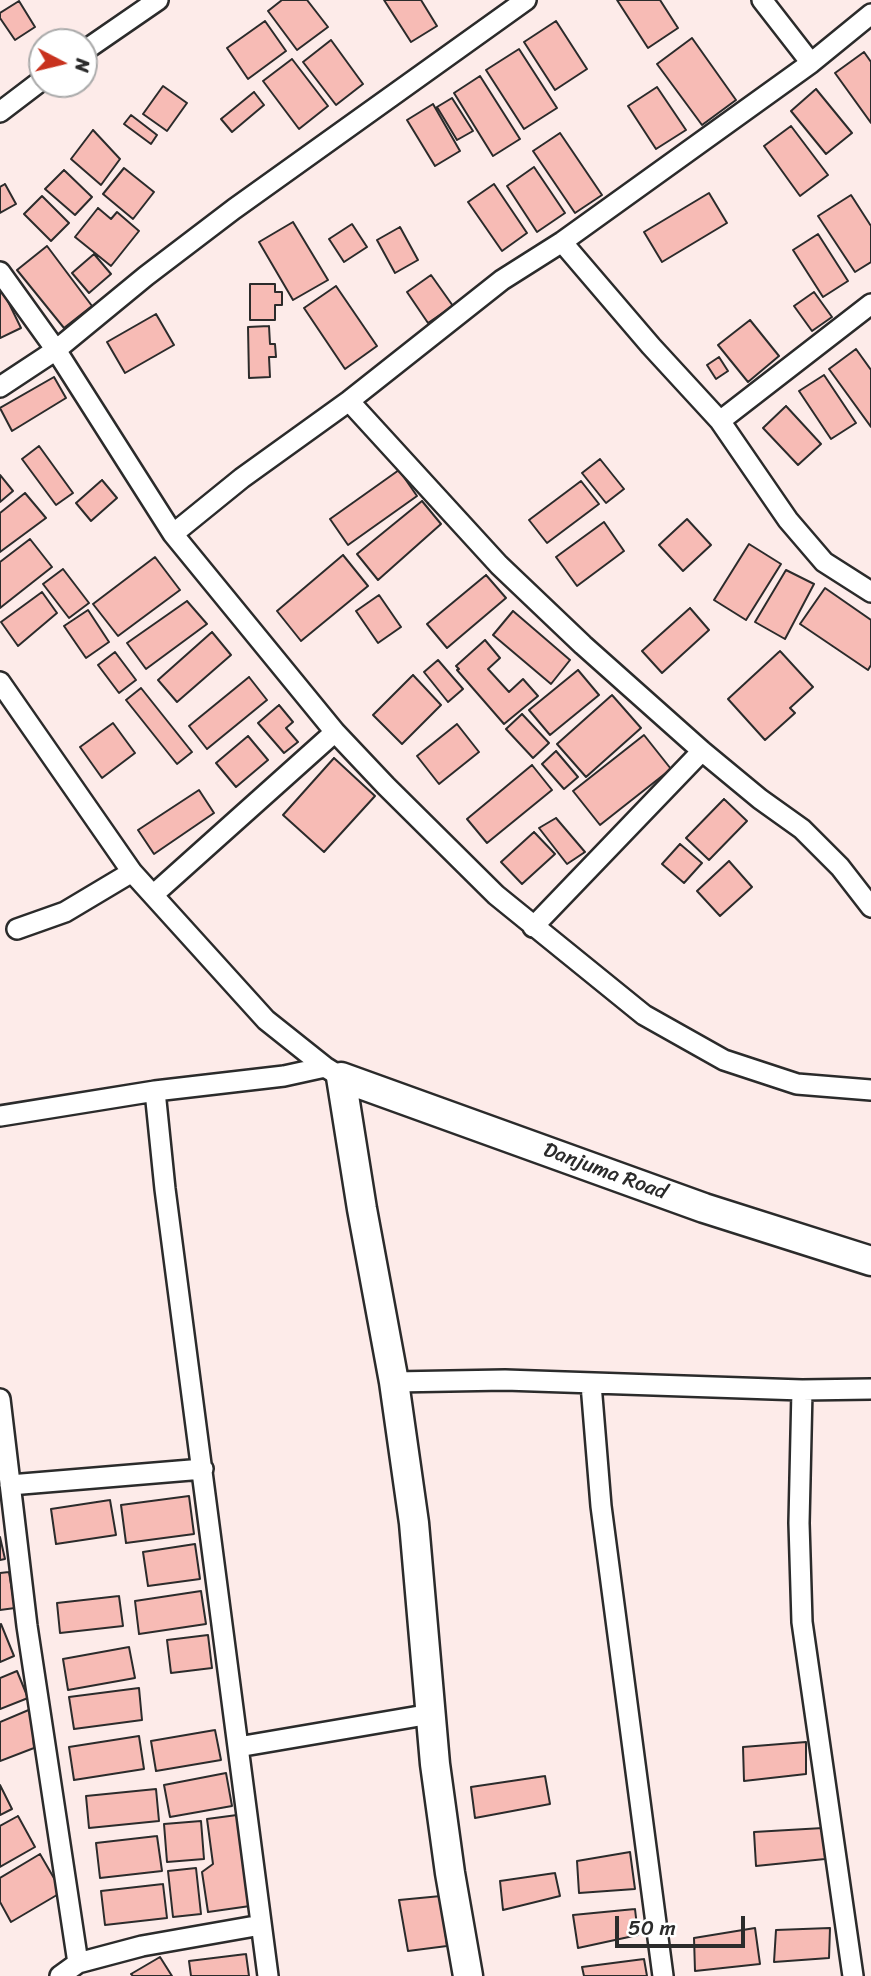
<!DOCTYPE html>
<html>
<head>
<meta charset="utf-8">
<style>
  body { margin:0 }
  #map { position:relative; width:871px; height:1976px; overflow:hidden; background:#fdebe9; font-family:Sriracha,sans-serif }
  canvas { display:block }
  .north { position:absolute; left:28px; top:28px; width:70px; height:70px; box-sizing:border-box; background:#fff; border:2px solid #aaa; border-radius:50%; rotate:97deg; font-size:19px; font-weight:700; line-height:28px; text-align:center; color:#2b2b2b }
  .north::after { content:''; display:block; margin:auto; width:24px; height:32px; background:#c8321e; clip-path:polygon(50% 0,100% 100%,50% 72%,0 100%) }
  .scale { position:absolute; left:615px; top:1916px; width:130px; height:32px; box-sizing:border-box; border:4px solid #2b2b2b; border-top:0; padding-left:9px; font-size:21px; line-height:24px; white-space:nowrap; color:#2b2b2b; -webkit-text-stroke:5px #fff; paint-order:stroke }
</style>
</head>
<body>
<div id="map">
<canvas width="871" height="1976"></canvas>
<div class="north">N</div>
<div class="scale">50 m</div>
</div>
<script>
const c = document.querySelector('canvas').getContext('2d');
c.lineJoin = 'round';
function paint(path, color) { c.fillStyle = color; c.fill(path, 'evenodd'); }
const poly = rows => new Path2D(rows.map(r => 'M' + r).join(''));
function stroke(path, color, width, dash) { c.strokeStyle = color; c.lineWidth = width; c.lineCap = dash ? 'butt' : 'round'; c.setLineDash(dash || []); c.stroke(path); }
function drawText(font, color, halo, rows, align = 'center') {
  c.font = font + ' Sriracha,sans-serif'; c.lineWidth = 5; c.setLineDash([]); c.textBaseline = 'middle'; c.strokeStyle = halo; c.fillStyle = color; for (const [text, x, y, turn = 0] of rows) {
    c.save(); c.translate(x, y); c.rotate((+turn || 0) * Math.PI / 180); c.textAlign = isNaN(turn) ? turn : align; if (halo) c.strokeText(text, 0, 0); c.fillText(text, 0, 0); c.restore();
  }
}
const building = poly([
  [282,0,307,0,328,27,297,50,268,11,282,0],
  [384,0,421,0,437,26,411,42,384,0],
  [617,0,660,0,678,28,648,48,617,0],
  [19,1,35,27,15,40,0,18,0,13,19,1],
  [265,21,286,51,248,79,227,48,265,21],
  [556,21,587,69,555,90,524,42,556,21],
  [692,38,736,100,702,125,657,64,692,38],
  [331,40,363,84,336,105,303,62,331,40],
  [519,49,557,108,524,129,486,70,519,49],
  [864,52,871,62,871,123,835,73,864,52],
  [292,59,328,106,299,129,263,81,292,59],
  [480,76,520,139,493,156,454,93,480,76],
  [163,86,187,103,167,131,143,114,163,86],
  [657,87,686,130,656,149,628,106,657,87],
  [816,89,852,133,826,154,791,111,816,89],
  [254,92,264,105,232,132,221,119,254,92],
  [452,98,473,131,457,140,437,107,452,98],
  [433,104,460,151,435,166,407,120,433,104],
  [131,115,157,135,151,144,124,124,131,115],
  [791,126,828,175,800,196,764,146,791,126],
  [93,130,120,159,101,185,71,159,93,130],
  [560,133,602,195,575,213,533,151,560,133],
  [534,167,565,213,537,232,507,186,534,167],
  [124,168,154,192,133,219,103,194,124,168],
  [64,170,92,197,75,215,45,189,64,170],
  [5,184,16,204,0,213,0,187,5,184],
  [494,184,527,233,502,251,468,202,494,184],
  [709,193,727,223,662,262,644,232,709,193],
  [851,195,871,226,871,262,855,272,818,216,851,195],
  [42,196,69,223,51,241,24,214,42,196],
  [98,208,111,219,117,212,139,231,111,266,75,237,98,208],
  [293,222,328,280,293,300,259,242,293,222],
  [352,224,367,247,344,262,329,239,352,224],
  [400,227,418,260,395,273,377,240,400,227],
  [818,234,848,281,823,297,793,250,818,234],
  [47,246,92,306,64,328,17,270,47,246],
  [94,254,111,274,89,293,72,273,94,254],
  [431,275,453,306,428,323,407,292,431,275],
  [250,284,275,284,275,292,282,292,282,305,275,305,275,320,250,320,250,284],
  [0,285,21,328,0,338,0,285],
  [336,286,377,346,345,369,304,308,336,286],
  [814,292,832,317,812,331,794,306,814,292],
  [156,314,174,345,125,373,107,342,156,314],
  [750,320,779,356,748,382,718,345,750,320],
  [269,326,270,344,275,344,276,357,269,357,270,377,249,378,248,327,269,326],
  [856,349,871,370,871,427,829,369,856,349],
  [719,357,728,371,716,379,707,365,719,357],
  [824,375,856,423,831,439,799,391,824,375],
  [54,377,66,398,12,431,0,408,54,377],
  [786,406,821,444,798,465,763,428,786,406],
  [39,446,73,493,56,505,22,459,39,446],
  [600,459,624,489,606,503,582,473,600,459],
  [399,470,417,496,348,545,330,519,399,470],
  [0,475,13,491,0,502,0,475],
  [102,480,117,498,91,521,76,503,102,480],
  [581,481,599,504,547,543,529,520,581,481],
  [25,493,46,518,0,552,0,513,25,493],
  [422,501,441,524,378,580,357,554,422,501],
  [687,519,711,545,683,571,659,545,687,519],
  [604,522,624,551,577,586,556,557,604,522],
  [30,539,52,567,0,608,0,562,30,539],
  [749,544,781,564,746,620,714,600,749,544],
  [343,555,368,586,301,641,277,611,343,555],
  [155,557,180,590,118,636,93,604,155,557],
  [63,569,89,603,69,618,43,584,63,569],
  [786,570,814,584,785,639,755,622,786,570],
  [486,575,506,598,447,648,427,624,486,575],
  [825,588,871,620,871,665,868,670,800,624,825,588],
  [42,592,57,613,18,646,1,622,42,592],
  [379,595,401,627,378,643,356,611,379,595],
  [187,601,207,624,146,669,127,643,187,601],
  [690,608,709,630,662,673,642,651,690,608],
  [88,610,109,642,86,658,64,626,88,610],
  [513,611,570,660,551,684,493,635,513,611],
  [212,632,231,655,177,702,158,680,212,632],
  [485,640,500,658,488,669,509,692,523,679,538,696,504,724,457,670,459,669,456,666,485,640],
  [780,651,813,687,790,708,795,713,765,740,728,699,780,651],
  [115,652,136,680,119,693,98,665,115,652],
  [438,660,463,689,448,702,424,672,438,660],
  [578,670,599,695,550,735,529,710,578,670],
  [413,675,441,705,402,744,373,715,413,675],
  [249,677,267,700,207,749,189,726,249,677],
  [141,688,192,752,177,764,126,700,141,688],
  [612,695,641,728,586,777,557,744,612,695],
  [279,705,293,722,286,728,298,742,284,753,258,723,279,705],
  [522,714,549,743,533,758,506,729,522,714],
  [113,723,135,753,102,778,80,747,113,723],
  [457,724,479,752,439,784,417,756,457,724],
  [644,735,671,769,600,825,573,791,644,735],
  [248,736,268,760,236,787,216,763,248,736],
  [556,751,578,777,564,789,542,764,556,751],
  [334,758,375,796,324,852,283,815,334,758],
  [532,765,552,790,487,843,467,819,532,765],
  [199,790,214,813,154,854,138,830,199,790],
  [724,799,747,821,709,860,686,838,724,799],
  [556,818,585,852,567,864,539,828,556,818],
  [534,832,555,854,522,884,501,862,534,832],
  [680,844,702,863,684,883,662,864,680,844],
  [729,861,752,887,720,916,697,891,729,861],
  [189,1496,194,1534,126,1543,121,1505,189,1496],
  [110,1500,116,1535,56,1544,51,1509,110,1500],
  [0,1537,5,1559,0,1560,0,1537],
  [195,1544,200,1579,148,1586,143,1552,195,1544],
  [9,1572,15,1608,0,1610,0,1573,9,1572],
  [201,1591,206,1624,139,1634,135,1601,201,1591],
  [119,1596,123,1626,60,1633,57,1603,119,1596],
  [1,1624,14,1656,0,1662,0,1625,1,1624],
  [208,1635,212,1668,171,1673,167,1640,208,1635],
  [129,1647,135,1678,68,1690,63,1659,129,1647],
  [17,1671,28,1698,0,1709,0,1678,17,1671],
  [139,1688,142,1720,74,1729,69,1697,139,1688],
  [31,1709,34,1748,0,1761,0,1722,31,1709],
  [215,1730,221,1760,156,1771,151,1741,215,1730],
  [139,1736,144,1769,74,1780,69,1747,139,1736],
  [806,1742,806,1774,744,1781,743,1747,806,1742],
  [226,1773,232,1806,170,1817,164,1785,226,1773],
  [545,1776,550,1804,475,1818,471,1787,545,1776],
  [0,1785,12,1809,0,1815,0,1785],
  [156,1789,159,1821,89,1828,86,1796,156,1789],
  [237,1815,250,1906,208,1912,202,1872,213,1864,207,1819,237,1815],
  [18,1816,35,1847,0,1867,0,1826,18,1816],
  [201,1821,204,1859,167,1862,164,1824,201,1821],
  [823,1828,825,1859,756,1866,754,1832,823,1828],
  [157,1836,162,1871,100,1878,96,1843,157,1836],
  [630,1852,635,1889,579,1893,577,1861,630,1852],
  [40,1854,62,1892,11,1922,0,1902,0,1878,40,1854],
  [196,1868,201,1914,173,1917,168,1871,196,1868],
  [555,1873,560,1896,503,1910,500,1881,555,1873],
  [163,1884,167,1918,105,1925,101,1891,163,1884],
  [441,1896,447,1946,408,1951,399,1900,441,1896],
  [635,1909,638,1935,578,1948,573,1915,635,1909],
  [755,1928,760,1964,695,1971,694,1938,755,1928],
  [830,1928,829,1958,774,1962,776,1930,830,1928],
  [246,1954,249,1976,191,1976,189,1961,246,1954],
  [160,1957,172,1976,133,1976,131,1974,160,1957],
  [644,1959,647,1976,584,1976,582,1967,644,1959]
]);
paint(building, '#f7bbb5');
stroke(building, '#2b2b2b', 2);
const street = poly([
  [762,0,811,63],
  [84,51,158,0],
  [0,112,42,80],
  [562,242,651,346,720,421,788,520,824,562,871,592],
  [0,272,56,350,173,534,335,732,386,786,496,895,644,1015,724,1060,797,1084,871,1090],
  [0,387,56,350,146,276,234,209,526,0],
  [349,401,499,565,583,645,702,751,760,799,802,829,840,867,871,907],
  [720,421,871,304],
  [173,534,242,478,349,401,502,280,562,242,811,63,871,14],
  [0,682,132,872,266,1020,325,1067,341,1077],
  [153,895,335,732],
  [533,927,702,751],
  [17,929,65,912,132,872],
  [155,1091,165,1189,268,1976],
  [0,1116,155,1091,284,1076,325,1067],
  [394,1382,505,1380,802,1390,871,1389],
  [591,1384,601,1506,663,1976],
  [802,1390,799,1523,802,1622,853,1976],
  [0,1399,27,1626,78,1963],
  [10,1485,203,1469],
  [238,1747,431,1714],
  [60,1976,78,1963,142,1946,261,1925]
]);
const secondary = poly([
  [468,1976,450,1873,435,1764,414,1523,394,1382,362,1209,341,1077,704,1208,871,1261]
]);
stroke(street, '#2b2b2b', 24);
stroke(secondary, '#2b2b2b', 33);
stroke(street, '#fff', 19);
stroke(secondary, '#fff', 28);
drawText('21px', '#2b2b2b', '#fff', [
  ["Danjuma Road",605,1172,20]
]);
</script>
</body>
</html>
